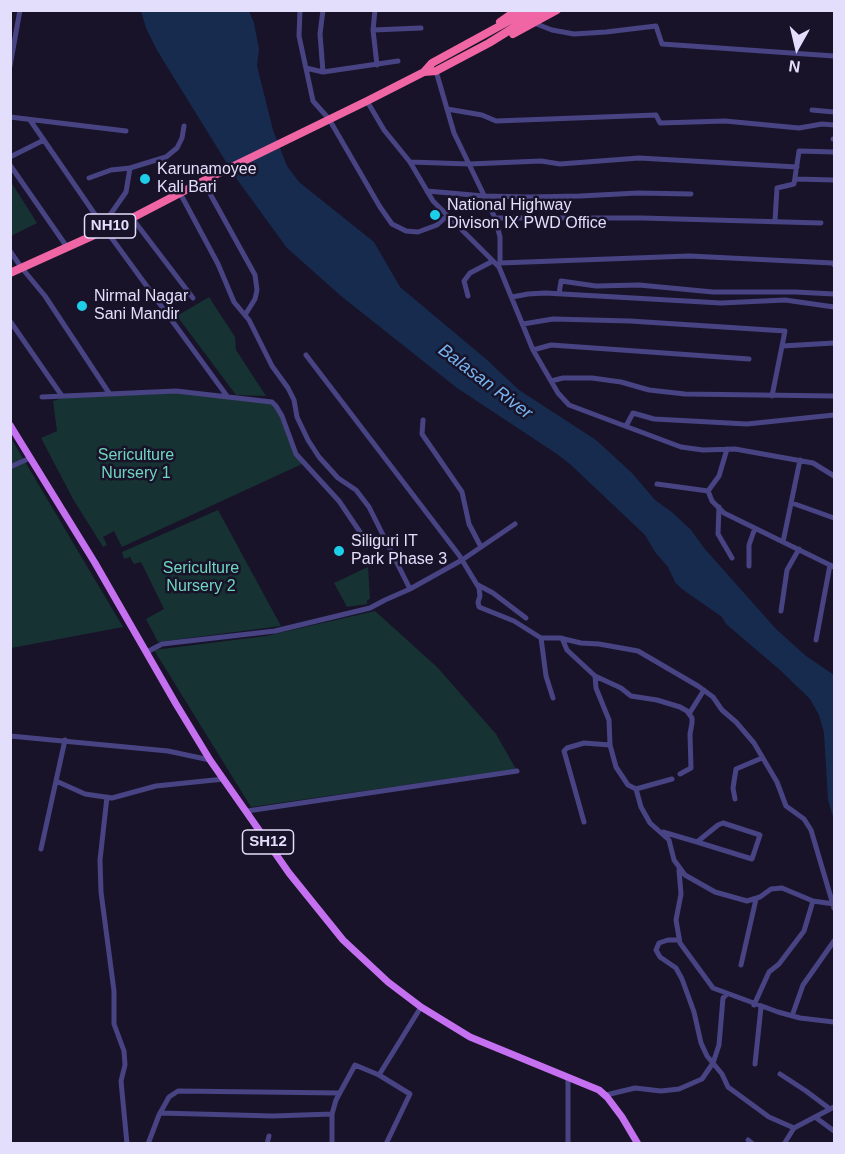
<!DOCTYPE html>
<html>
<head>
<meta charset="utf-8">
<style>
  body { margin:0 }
  #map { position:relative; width:845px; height:1154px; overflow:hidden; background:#181329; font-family:Arial,sans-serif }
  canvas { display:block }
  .frame { position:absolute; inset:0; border:12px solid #e3defc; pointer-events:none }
  .north { position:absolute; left:767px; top:18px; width:60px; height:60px; -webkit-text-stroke:4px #181329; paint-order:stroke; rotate:188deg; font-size:16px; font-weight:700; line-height:24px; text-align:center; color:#e3defc }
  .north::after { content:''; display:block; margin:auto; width:21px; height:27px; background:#e3defc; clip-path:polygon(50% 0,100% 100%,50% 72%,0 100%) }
</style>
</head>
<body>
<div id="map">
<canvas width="845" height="1154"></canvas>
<div class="frame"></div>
<div class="north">N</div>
</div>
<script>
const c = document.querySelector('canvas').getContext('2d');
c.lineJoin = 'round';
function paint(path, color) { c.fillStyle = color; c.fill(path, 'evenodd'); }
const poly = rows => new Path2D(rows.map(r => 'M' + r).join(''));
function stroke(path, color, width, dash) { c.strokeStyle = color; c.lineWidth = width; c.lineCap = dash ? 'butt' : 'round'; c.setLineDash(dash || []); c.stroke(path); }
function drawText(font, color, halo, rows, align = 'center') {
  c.font = font + ' Arial,sans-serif'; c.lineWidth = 5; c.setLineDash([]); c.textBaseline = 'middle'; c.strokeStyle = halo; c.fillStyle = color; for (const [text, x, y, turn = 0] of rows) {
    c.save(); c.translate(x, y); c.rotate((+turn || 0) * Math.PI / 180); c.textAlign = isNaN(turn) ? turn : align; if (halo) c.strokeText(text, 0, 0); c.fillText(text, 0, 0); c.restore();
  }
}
paint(poly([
  [11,182,37,223,11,236,10,182],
  [209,297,235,337,236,350,266,396,236,395,177,316],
  [174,393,271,403,280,415,288,439,302,464,122,547,114,531,103,537,107,545,103,547,73,499,41,438,57,431,53,401,62,398],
  [11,438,123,627,11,648],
  [218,510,281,626,158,642,146,619,164,609,141,562,134,564,130,557,124,559,122,552],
  [368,567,370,599,367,600,367,604,347,607,334,583],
  [375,611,437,667,496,734,516,769,251,807,154,650,266,636]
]), '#173232');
paint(poly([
  [141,11,249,11,254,23,259,49,257,66,273,130,287,166,299,182,374,242,400,287,486,359,519,390,596,440,632,473,655,500,673,513,691,530,704,548,776,629,806,656,834,675,834,820,828,800,824,733,819,715,810,699,780,670,726,624,722,617,682,589,675,582,668,567,655,552,645,535,571,465,557,454,457,388,341,296,287,248,236,178,158,52,146,28]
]), '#172b4e');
stroke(poly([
  [300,10,299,36,313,101,329,119,380,207,392,224,406,231,418,232,437,225,447,216],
  [323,10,320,34,323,72],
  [375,10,373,30,377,65],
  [534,23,552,30,574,34,606,32,656,26,662,44,834,56],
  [373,30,421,28],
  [10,66,20,10],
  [306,68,323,72,398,61],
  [436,71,454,133,495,218,500,237,500,263],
  [367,101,384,130,410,162,433,201,499,267,533,350,558,393,569,405,681,447,703,450,735,449,813,463,834,476],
  [447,109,482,115,496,121,656,115,660,123,725,121,799,128,822,124,834,125],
  [812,110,834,112],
  [10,117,126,131],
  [30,120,105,229,227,396],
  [833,139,834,139],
  [10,157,44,140],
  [410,162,469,164,541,161,560,164,639,158,797,167],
  [10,165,67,247],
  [89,178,111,170,130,168],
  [795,179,834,180],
  [203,181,255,275,257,290,255,299,245,315],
  [427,191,484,196,529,197,580,196,638,193,691,194],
  [180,193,218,264,234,302,249,320,272,366,288,388,294,400,297,417,308,440,319,457,338,478,356,490,369,507,410,589],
  [132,218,193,298],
  [495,218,642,218,821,223],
  [775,221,777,188,794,184,799,151,834,152],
  [103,225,126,192,130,168,166,157,177,148,182,138,184,126],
  [10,251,21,267,45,296,109,393],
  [497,265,500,263,689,256,833,263,834,265],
  [559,294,561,281,596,286,639,285,713,292,795,292,834,294],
  [468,296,464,281,470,273,493,261],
  [512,297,528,294,545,293,721,303,785,300,834,307],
  [10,321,62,396],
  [523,324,553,319,630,321,785,331,772,396],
  [782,346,834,343],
  [533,350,551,345,749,359],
  [306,355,459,555,479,588,480,596,478,602,479,607,514,621,541,638,560,638,581,643,599,644,638,651,698,686,713,697,722,710,736,722,754,743,777,782,786,806,804,819,811,830,834,908],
  [551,381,563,378,592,378,621,382,649,390,685,394,834,396],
  [42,397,176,391,272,402,276,406,282,416,296,454,339,501,362,535],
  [423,420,422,434,462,492,469,524,481,547],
  [626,426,633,413,654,419,747,424,834,415],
  [10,467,30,458],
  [657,484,708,491,712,501,724,513,834,567],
  [708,491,719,476,727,449],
  [792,503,834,518],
  [719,507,718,534,732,558],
  [783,542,800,460],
  [749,566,749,545,755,528],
  [478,585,493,593,526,618],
  [781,611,787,570,799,549],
  [541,638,546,676,553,698],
  [562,638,567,650,595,676,621,688,631,696,657,700,680,707,687,711,692,718,692,723,690,734,691,768,680,774],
  [816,640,830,565],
  [147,652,162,644,275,631,370,608,385,600,410,589,462,560,515,524],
  [595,676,596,688,609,720,610,745,616,767,628,785,636,789,641,807,650,823,669,840,674,860,685,875,715,892,747,901,760,897,771,889,782,888,813,901,834,904],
  [689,714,704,690],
  [10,736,168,751,210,760],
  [56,781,85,794,112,798,156,786,224,779],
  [636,789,672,779],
  [107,797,100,860,101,892,114,991,114,1024,124,1051,125,1065,121,1081,127,1144],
  [735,799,733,788,736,769,762,758],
  [247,811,517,771],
  [584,822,564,751,567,748,584,743,610,745],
  [663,832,697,842,752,859,760,835,723,823,718,825,697,842],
  [41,849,65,740],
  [679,870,681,894,676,920,680,943,713,988,778,1012,800,1018,834,1022],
  [679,940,668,940,659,943,656,950,660,957,676,968,682,979,694,1012,701,1043,707,1056,722,1074,728,1087,769,1117,794,1128],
  [741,965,756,899],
  [754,1005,769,972,779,964,804,931,813,901],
  [792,1016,803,985,834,941],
  [755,1064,761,1007],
  [780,1074,806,1091,830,1109],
  [379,1075,421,1007],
  [606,1095,635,1088,661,1091,679,1089,702,1079,713,1063,719,1045,723,998,727,994],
  [160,1113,273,1116,332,1114],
  [815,1117,834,1131],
  [748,1140,753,1144],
  [148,1144,159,1115,169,1097,178,1091,340,1093],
  [267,1144,269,1136],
  [332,1144,332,1114,336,1100,355,1065,379,1075,410,1094,386,1144],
  [568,1144,568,1077],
  [784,1144,794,1128,834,1107]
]), '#484383', 5);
stroke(poly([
  [10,425,95,563,176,704,210,760,289,873,343,940,388,982,421,1007,470,1037,599,1090,607,1097,622,1117,638,1144]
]), '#c570f1', 7);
stroke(poly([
  [500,22,517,10],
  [513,34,557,10],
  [424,72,436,71,489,43,542,10],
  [10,273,132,218,209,178,367,101,424,72,432,63,529,10]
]), '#f065a3', 8);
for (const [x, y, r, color] of [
  [145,179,6,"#1ecee8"],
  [435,215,6,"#1ecee8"],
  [82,306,6,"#1ecee8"],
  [339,551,6,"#1ecee8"]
]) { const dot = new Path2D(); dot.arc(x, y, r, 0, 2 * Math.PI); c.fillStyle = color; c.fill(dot); stroke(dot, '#181329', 2); }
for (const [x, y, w] of [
  [110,226,51],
  [268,842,51]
]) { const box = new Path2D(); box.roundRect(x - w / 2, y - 12, w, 24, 4.5); c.fillStyle = '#181329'; c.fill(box); stroke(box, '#e3defc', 1.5); }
drawText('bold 15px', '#e3defc', null, [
  ["NH10",110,226],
  ["SH12",268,842]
]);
drawText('16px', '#e3defc', '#181329', [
  ["Karunamoyee",157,170],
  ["Kali Bari",157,188],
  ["National Highway",447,206],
  ["Divison IX PWD Office",447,224],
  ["Nirmal Nagar",94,297],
  ["Sani Mandir",94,315],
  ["Siliguri IT",351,542],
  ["Park Phase 3",351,560]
], 'left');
drawText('16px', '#70d6c0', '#181329', [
  ["Sericulture",136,456],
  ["Nursery 1",136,474],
  ["Sericulture",201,569],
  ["Nursery 2",201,587]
]);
drawText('italic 18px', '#77b5f1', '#181329', [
  ["Balasan River",485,382,37]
]);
</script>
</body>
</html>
